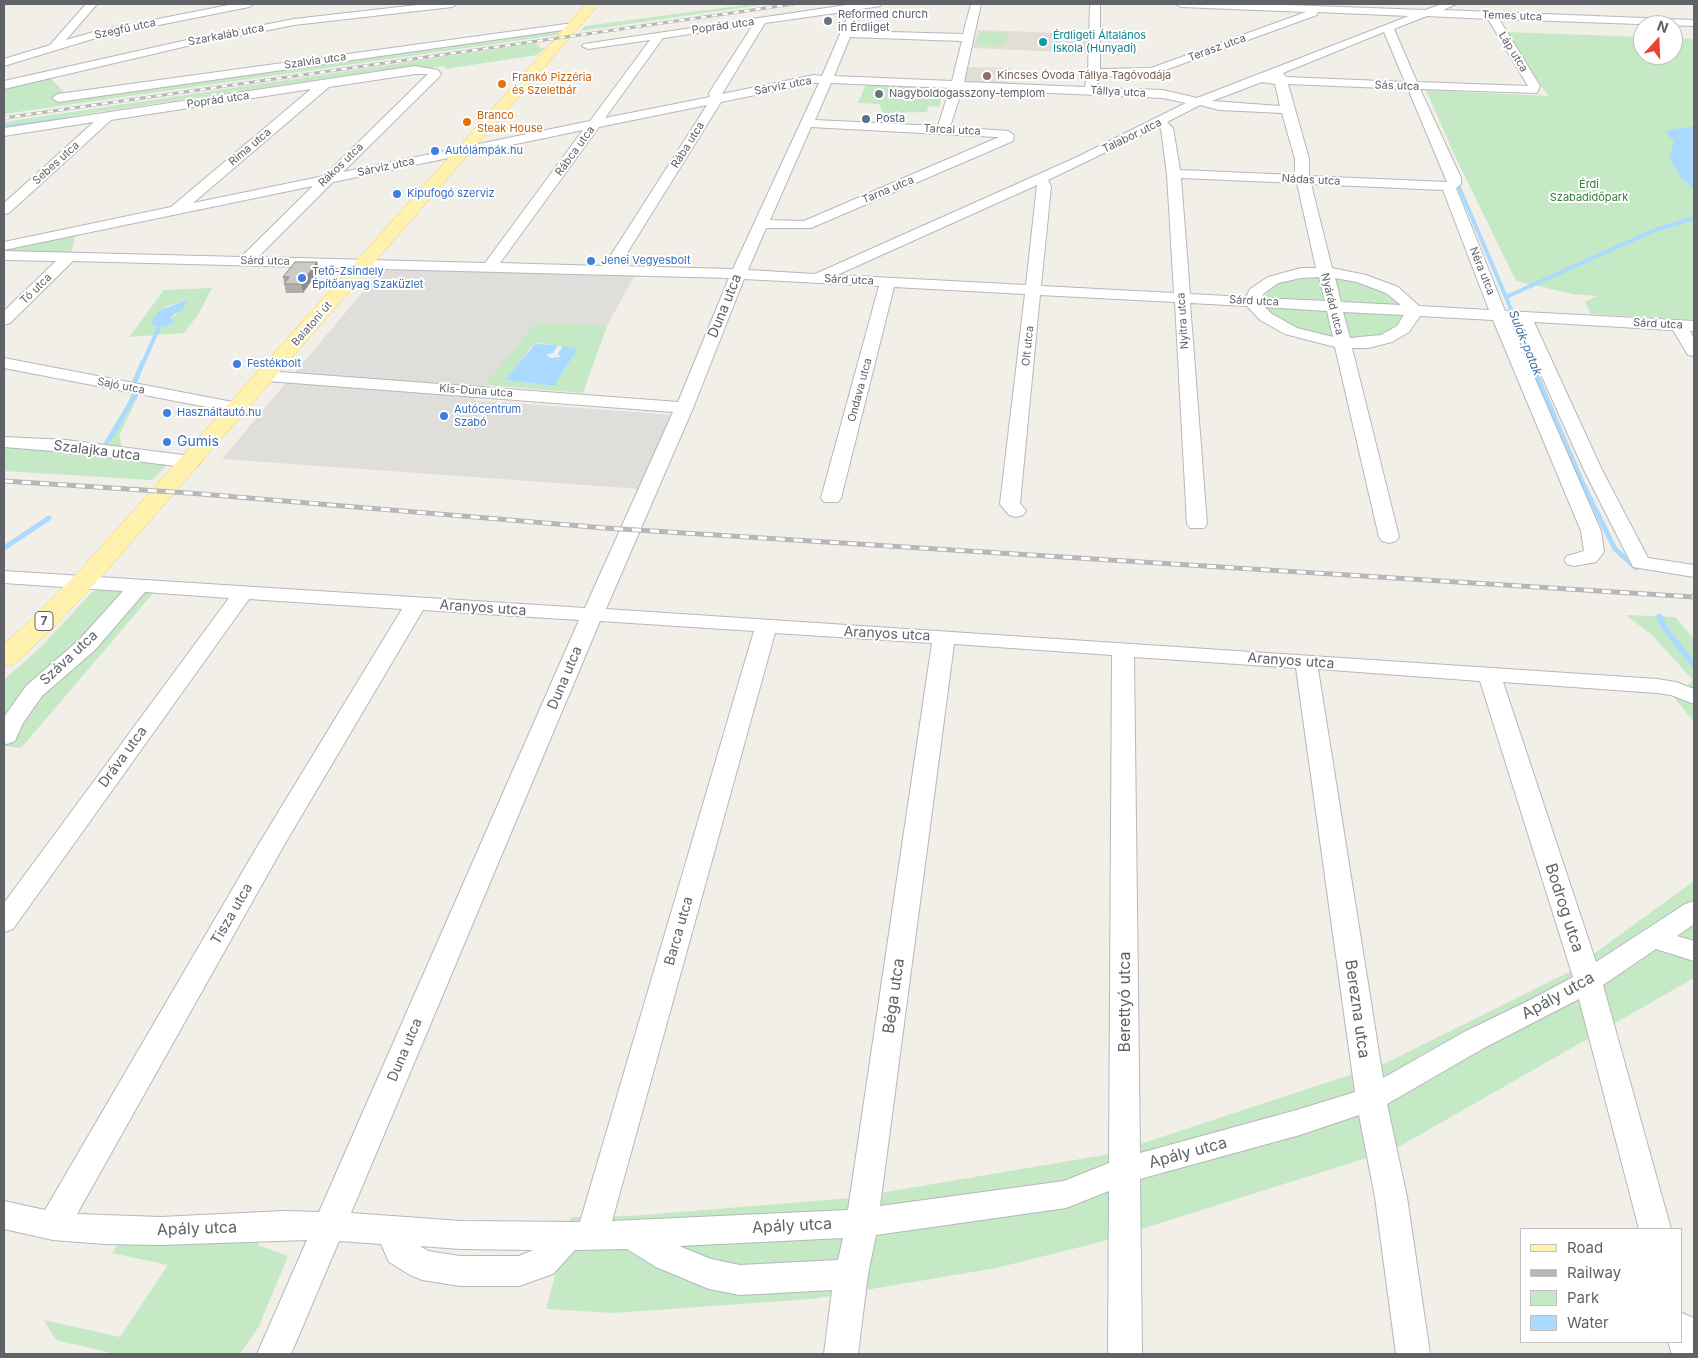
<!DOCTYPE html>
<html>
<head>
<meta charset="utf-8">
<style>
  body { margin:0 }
  #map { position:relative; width:1698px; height:1358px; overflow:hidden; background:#f1efe8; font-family:Inter,sans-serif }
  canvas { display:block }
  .frame { position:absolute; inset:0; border:5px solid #5f6368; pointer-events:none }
  .legend { position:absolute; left:1520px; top:1228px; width:162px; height:115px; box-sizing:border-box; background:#fff; border:1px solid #bfc1c3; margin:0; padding:6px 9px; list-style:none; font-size:15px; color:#5f6368 }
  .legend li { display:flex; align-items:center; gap:10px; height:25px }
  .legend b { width:25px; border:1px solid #bfc1c3 }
  .north { position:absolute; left:1633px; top:15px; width:50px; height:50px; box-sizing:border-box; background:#fff; border:1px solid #bfc1c3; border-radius:50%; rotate:20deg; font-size:14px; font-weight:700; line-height:20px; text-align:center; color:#5f6368 }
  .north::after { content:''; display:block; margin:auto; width:18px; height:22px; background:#ea4335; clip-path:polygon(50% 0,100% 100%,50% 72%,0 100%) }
</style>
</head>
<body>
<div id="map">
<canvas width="1698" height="1358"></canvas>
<div class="frame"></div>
<ul class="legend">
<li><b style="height:6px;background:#fff2af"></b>Road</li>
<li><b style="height:6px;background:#b6b7b8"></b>Railway</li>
<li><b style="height:14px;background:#c5e8c5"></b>Park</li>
<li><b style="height:14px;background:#aadaff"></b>Water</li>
</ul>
<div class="north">N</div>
</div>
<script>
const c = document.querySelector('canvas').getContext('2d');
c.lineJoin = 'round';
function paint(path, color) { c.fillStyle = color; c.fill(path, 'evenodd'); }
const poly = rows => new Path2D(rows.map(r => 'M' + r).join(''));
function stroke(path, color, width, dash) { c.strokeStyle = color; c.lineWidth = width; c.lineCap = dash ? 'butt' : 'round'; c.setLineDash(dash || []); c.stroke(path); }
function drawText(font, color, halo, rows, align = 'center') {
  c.font = font + ' Inter,sans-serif'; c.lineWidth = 4; c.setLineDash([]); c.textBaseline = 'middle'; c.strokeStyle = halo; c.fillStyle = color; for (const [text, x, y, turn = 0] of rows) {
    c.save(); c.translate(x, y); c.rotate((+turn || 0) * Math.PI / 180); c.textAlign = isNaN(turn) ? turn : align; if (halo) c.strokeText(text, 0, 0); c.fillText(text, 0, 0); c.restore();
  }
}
paint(poly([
  [383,268,635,275,607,326,536,322,474,400,673,415,640,489,222,459]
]), '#e0deda');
paint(poly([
  [978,30,1088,34,1087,53,973,48],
  [966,67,1011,68,1008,85,962,83]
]), '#e1ded6');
paint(poly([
  [752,4,768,4,580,31,585,26],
  [561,29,557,35,4,114,4,83,45,72,69,98],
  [981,32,1008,33,1005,46,977,45],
  [1507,32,1643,37,1643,55,1673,55,1673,38,1694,39,1694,320,1591,314,1585,302,1597,296,1573,294,1516,281,1454,154,1426,90,1548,96],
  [536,43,541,48,546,47,537,55,445,69,446,67,443,66,426,69,413,67,368,72,4,126,4,122],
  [866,84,945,87,939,107,928,106,927,112,883,113,879,104,858,103],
  [76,233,71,255,4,253,4,248],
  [1337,274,1406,300,1403,329,1355,344,1282,327,1254,296,1273,280],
  [212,288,199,313,184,333,129,337,164,290],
  [183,301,186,303,171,319,174,321,171,326,155,326,153,317,167,306],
  [536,322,607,326,583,393,485,385],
  [539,343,578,349,554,386,506,380,532,346],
  [132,393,139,394,119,436,122,447,108,448],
  [4,444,100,453,169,463,152,480,4,471],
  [107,587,155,591,21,748,4,746,4,680,42,646,92,592],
  [1626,615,1675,617,1694,639,1694,722,1674,697,1693,680,1653,636],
  [1694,881,1694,978,1395,1149,1100,1242,996,1268,812,1299,613,1313,546,1309,571,1217,631,1216,851,1198,1110,1154,1386,1063,1569,972],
  [260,1237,258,1245,288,1256,259,1326,240,1354,115,1354,56,1340,44,1320,120,1337,168,1265,112,1253,118,1244]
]), '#c5e8c5');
paint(poly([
  [1694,126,1694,189,1681,178,1669,158,1674,141,1667,134,1668,130],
  [183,301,187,302,182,311,175,313,171,318,174,321,172,325,159,327,152,325,153,317,161,310],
  [535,344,558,345,553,353,546,355,551,358,560,357,558,353,563,346,578,349,554,386,505,380]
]), '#aadaff');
stroke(poly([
  [4,127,71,118]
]), '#aadaff', 3);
stroke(poly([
  [1456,180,1506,297],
  [143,363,159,327],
  [1532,363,1506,297,1655,230,1694,218]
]), '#aadaff', 4);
stroke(poly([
  [1531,362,1582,482,1615,549,1636,568],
  [135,381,143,362],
  [101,446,105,446,137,392],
  [4,548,49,518],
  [1659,616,1661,620]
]), '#aadaff', 5);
stroke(poly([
  [1660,618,1666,630,1694,665]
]), '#aadaff', 6);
const minor = poly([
  [86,4,97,4,66,40,97,31,234,4,254,4,249,7,99,37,4,66,4,59,50,45,86,4],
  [426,4,457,4,452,7,294,25,187,46,4,89,4,81,187,40,294,19,426,4],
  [853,4,881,4,880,6,861,9,852,31,963,34,971,4,981,4,964,82,1085,87,1088,72,1090,4,1100,4,1100,69,1151,68,1306,12,1181,7,1176,4,1260,4,1425,10,1442,4,1456,4,1443,10,1694,20,1694,26,1499,19,1540,86,1537,93,1420,89,1461,178,1461,184,1456,188,1505,311,1694,321,1694,331,1690,331,1694,338,1694,356,1688,355,1673,330,1534,322,1602,470,1648,558,1694,565,1694,577,1633,567,1584,470,1517,321,1510,321,1601,531,1604,552,1596,562,1574,566,1567,564,1564,560,1567,556,1584,551,1581,531,1493,320,1420,316,1409,332,1392,342,1368,348,1352,348,1399,537,1396,541,1389,543,1382,541,1379,537,1335,347,1285,334,1260,320,1247,306,1190,303,1207,524,1204,528,1190,528,1187,524,1175,302,1040,295,1020,503,1026,511,1023,515,1016,517,1009,515,1000,504,1025,294,894,287,841,498,838,502,824,502,821,498,879,286,744,279,693,408,606,609,1657,679,1676,682,1694,689,1694,704,1671,695,1657,693,1503,682,1596,962,1685,904,1694,901,1694,924,1677,936,1694,941,1694,961,1656,949,1603,985,1671,1229,1639,1229,1579,999,1484,1048,1387,1104,1407,1197,1430,1354,1396,1354,1375,1197,1359,1115,1300,1135,1140,1179,1142,1354,1108,1354,1109,1191,1066,1208,876,1235,868,1274,858,1354,824,1354,832,1290,740,1295,709,1289,656,1267,627,1249,575,1250,553,1274,519,1286,460,1286,422,1280,410,1275,389,1262,381,1244,339,1241,291,1354,257,1354,307,1240,160,1245,104,1244,53,1240,4,1229,4,1201,45,1210,257,847,402,609,249,599,13,929,4,932,4,903,229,598,145,592,95,650,42,696,23,723,15,741,7,744,4,743,4,717,26,686,79,640,123,591,4,583,4,571,585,608,673,412,267,381,261,380,258,376,261,372,267,371,678,402,729,278,73,261,10,323,4,325,4,311,56,261,4,260,4,251,241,257,313,186,4,250,4,242,171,207,311,89,111,120,9,213,4,214,4,203,94,122,4,136,4,128,415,66,438,70,441,74,439,77,343,172,590,121,650,40,588,49,582,46,584,44,853,4],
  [850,11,822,76,814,75,722,94,765,23,850,11],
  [1318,12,1409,16,1197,98,1163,90,1097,88,1099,76,1136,77,1157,73,1317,15,1318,12],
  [1427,16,1488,19,1528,86,1417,82,1394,29,1427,16],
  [753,25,709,93,710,97,605,118,663,38,753,25],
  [1384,32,1405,82,1286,77,1283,73,1384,32],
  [850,37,962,41,952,81,834,76,850,37],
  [415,74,428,74,324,176,193,203,329,87,415,74],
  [1262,82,1275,84,1280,106,1212,101,1262,82],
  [814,83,819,83,733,269,619,266,721,102,814,83],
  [831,83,950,88,938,126,815,120,831,83],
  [1288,84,1408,89,1447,182,1309,176,1309,159,1288,84],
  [962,89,1163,98,1186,103,1075,158,815,274,748,270,766,228,811,228,1013,141,1014,135,1008,131,950,127,962,89],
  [707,105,604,266,500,263,599,127,707,105],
  [1200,105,1220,110,1282,113,1295,159,1295,175,1180,170,1173,128,1167,122,1200,105],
  [811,127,996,137,999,137,804,221,770,220,811,127],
  [1158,127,1161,129,1167,174,1174,293,1041,286,1051,187,1048,180,1158,127],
  [583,130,485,263,258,257,333,182,583,130],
  [1181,178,1297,183,1316,268,1301,268,1268,277,1250,289,1246,297,1190,294,1181,178],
  [1311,184,1443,190,1489,310,1419,306,1398,287,1366,275,1332,268,1311,184],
  [1037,185,1026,285,837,275,1037,185],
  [1319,277,1325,301,1262,298,1263,294,1278,283,1301,278,1319,277],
  [1335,278,1357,282,1386,293,1401,305,1341,302,1335,278],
  [1265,307,1327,311,1333,337,1297,328,1272,314,1265,307],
  [1343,312,1404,315,1397,326,1381,335,1350,338,1343,312],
  [423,610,579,620,319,1212,284,1211,160,1217,77,1214,283,847,423,610],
  [600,621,754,631,580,1222,461,1221,351,1213,600,621],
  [775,633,932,643,848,1210,612,1221,775,633],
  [954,644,1112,655,1109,1163,1064,1181,880,1206,954,644],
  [1134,657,1296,668,1355,1092,1300,1109,1140,1153,1134,657],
  [1318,669,1480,681,1573,977,1530,1000,1464,1032,1383,1078,1318,669],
  [843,1238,838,1260,740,1265,711,1259,679,1246,843,1238],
  [420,1246,461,1249,533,1250,519,1256,460,1256,428,1251,420,1246],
  [573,23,578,26,577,28,58,102,52,98,58,94,573,23],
  [4,358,238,403,244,404,247,408,244,412,238,413,4,368,4,358],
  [4,437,66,440,191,456,198,458,200,462,198,466,191,468,66,452,4,447,4,437],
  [1682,1313,1694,1318,1694,1354,1672,1354,1668,1342,1682,1342,1682,1313]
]);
const major = poly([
  [586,4,599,4,102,576,50,631,14,664,4,666,4,644,32,619,84,566,586,4]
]);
stroke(minor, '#b5b8bc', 2);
stroke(major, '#f2c960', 1);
paint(minor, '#fff');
paint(major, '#fff2af');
const railFar1 = poly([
  [4,118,794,4]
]);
const rail = poly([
  [4,481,189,493,605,528,1694,597]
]);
stroke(railFar1, '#b6b7b8', 3);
stroke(rail, '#b6b7b8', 5);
stroke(railFar1, '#fff', 2, [5.5]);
stroke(rail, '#fff', 3, [9]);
paint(poly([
  [317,262,319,270,303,293,286,293,283,277]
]), '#afaea9');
paint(poly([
  [317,262,319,270,303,293,301,284]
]), '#8f8d8a');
const building = poly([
  [295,262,317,262,301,284,284,284,289,277,283,277,295,262]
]);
paint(building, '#cccac5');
stroke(building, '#8f8d8a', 1);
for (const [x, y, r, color] of [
  [828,21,5,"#6b7280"],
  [1043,42,5,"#0f9aa8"],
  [987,76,5,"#8d6e63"],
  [502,84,5,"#e8710a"],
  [879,94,5,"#6b7280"],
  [866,119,5,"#5c6f8a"],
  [467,122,5,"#e8710a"],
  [435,151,5,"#3f7fe0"],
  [397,194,5,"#3f7fe0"],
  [591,261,5,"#3f7fe0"],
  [302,278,5,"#3f7fe0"],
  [237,364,5,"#3f7fe0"],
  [167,413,5,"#3f7fe0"],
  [444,416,5,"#3f7fe0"],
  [167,442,5,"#3f7fe0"]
]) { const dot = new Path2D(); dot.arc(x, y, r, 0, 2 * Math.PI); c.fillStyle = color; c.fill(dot); stroke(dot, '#fff', 2); }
drawText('11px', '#5b616d', '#fff', [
  ["Reformed church",838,15],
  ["in Érdliget",838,28],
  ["Nagyboldogasszony-templom",889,94]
], 'left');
drawText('11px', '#5f6368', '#fff', [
  ["Temes utca",1512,16,2],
  ["Poprád utca",723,26,-8],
  ["Szegfű utca",125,29,-12],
  ["Szarkaláb utca",226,35,-11],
  ["Terasz utca",1217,48,-20],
  ["Láp utca",1513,52,58],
  ["Szalvia utca",315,61,-8],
  ["Sárvíz utca",783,86,-11],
  ["Sás utca",1397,86,2],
  ["Tállya utca",1118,92,3],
  ["Poprád utca",218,100,-8],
  ["Tarcal utca",952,130,3],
  ["Talabor utca",1132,136,-26],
  ["Rába utca",688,145,-58],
  ["Rima utca",250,147,-40],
  ["Rábca utca",575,151,-54],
  ["Sebes utca",56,163,-42],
  ["Rákos utca",341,165,-44],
  ["Sárvíz utca",386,167,-12],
  ["Nádas utca",1311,180,3],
  ["Tarna utca",888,190,-23],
  ["Sárd utca",265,261,1],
  ["Néra utca",1482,271,68],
  ["Sárd utca",849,280,3],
  ["Tó utca",36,289,-44],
  ["Sárd utca",1254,301,3],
  ["Nyárád utca",1332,304,76],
  ["Nyitra utca",1183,321,-94],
  ["Balatoni út",312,324,-49],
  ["Sárd utca",1658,324,3],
  ["Olt utca",1028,346,-84],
  ["Sajó utca",121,386,11],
  ["Ondava utca",860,390,-75],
  ["Kis-Duna utca",476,391,4]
]);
drawText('11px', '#0d838f', '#fff', [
  ["Érdligeti Általános",1053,36],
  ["Iskola (Hunyadi)",1053,49]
], 'left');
drawText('11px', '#785e54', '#fff', [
  ["Kincses Óvoda Tállya Tagóvodája",997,76]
], 'left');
drawText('11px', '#c56008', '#fff', [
  ["Frankó Pizzéria",512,78],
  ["és Szeletbár",512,91],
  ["Branco",477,116],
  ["Steak House",477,129]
], 'left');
drawText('11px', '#4e5e75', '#fff', [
  ["Posta",876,119]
], 'left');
drawText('11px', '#366cbe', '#fff', [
  ["Autólámpák.hu",445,151],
  ["Kipufogó szerviz",407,194],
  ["Jenei Vegyesbolt",601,261],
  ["Tető-Zsindely",312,272],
  ["Építőanyag Szaküzlet",312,285],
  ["Festékbolt",247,364],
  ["Autócentrum",454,410],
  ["Szabó",454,423],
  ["Használtautó.hu",177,413]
], 'left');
drawText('11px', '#348238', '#fff', [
  ["Érdi",1589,185],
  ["Szabadidőpark",1589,198]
]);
drawText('italic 12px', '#4174aa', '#fff', [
  ["Sulák-patak",1525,343,68]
]);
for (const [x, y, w] of [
  [44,621,18]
]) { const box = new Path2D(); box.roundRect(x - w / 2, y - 9.5, w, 19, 4); c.fillStyle = '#fff'; c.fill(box); stroke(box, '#5f6368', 1); }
drawText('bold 12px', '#5f6368', null, [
  ["7",44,621]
]);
drawText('14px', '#5f6368', '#fff', [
  ["Duna utca",725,306,-68],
  ["Szalajka utca",97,451,7],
  ["Aranyos utca",483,608,4],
  ["Aranyos utca",887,634,3],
  ["Száva utca",69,658,-43],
  ["Aranyos utca",1291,661,4],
  ["Duna utca",565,678,-67],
  ["Dráva utca",123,757,-54],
  ["Tisza utca",232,914,-60],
  ["Barca utca",679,931,-74],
  ["Duna utca",405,1050,-67]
]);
drawText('14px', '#366cbe', '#fff', [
  ["Gumis",177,442]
], 'left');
drawText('16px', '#5f6368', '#fff', [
  ["Bodrog utca",1564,908,72],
  ["Béga utca",894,996,-82],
  ["Apály utca",1558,996,-29],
  ["Berettyó utca",1125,1002,-90],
  ["Berezna utca",1357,1009,82],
  ["Apály utca",1188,1153,-15],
  ["Apály utca",792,1226,-3],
  ["Apály utca",197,1229,-2]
]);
</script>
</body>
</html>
